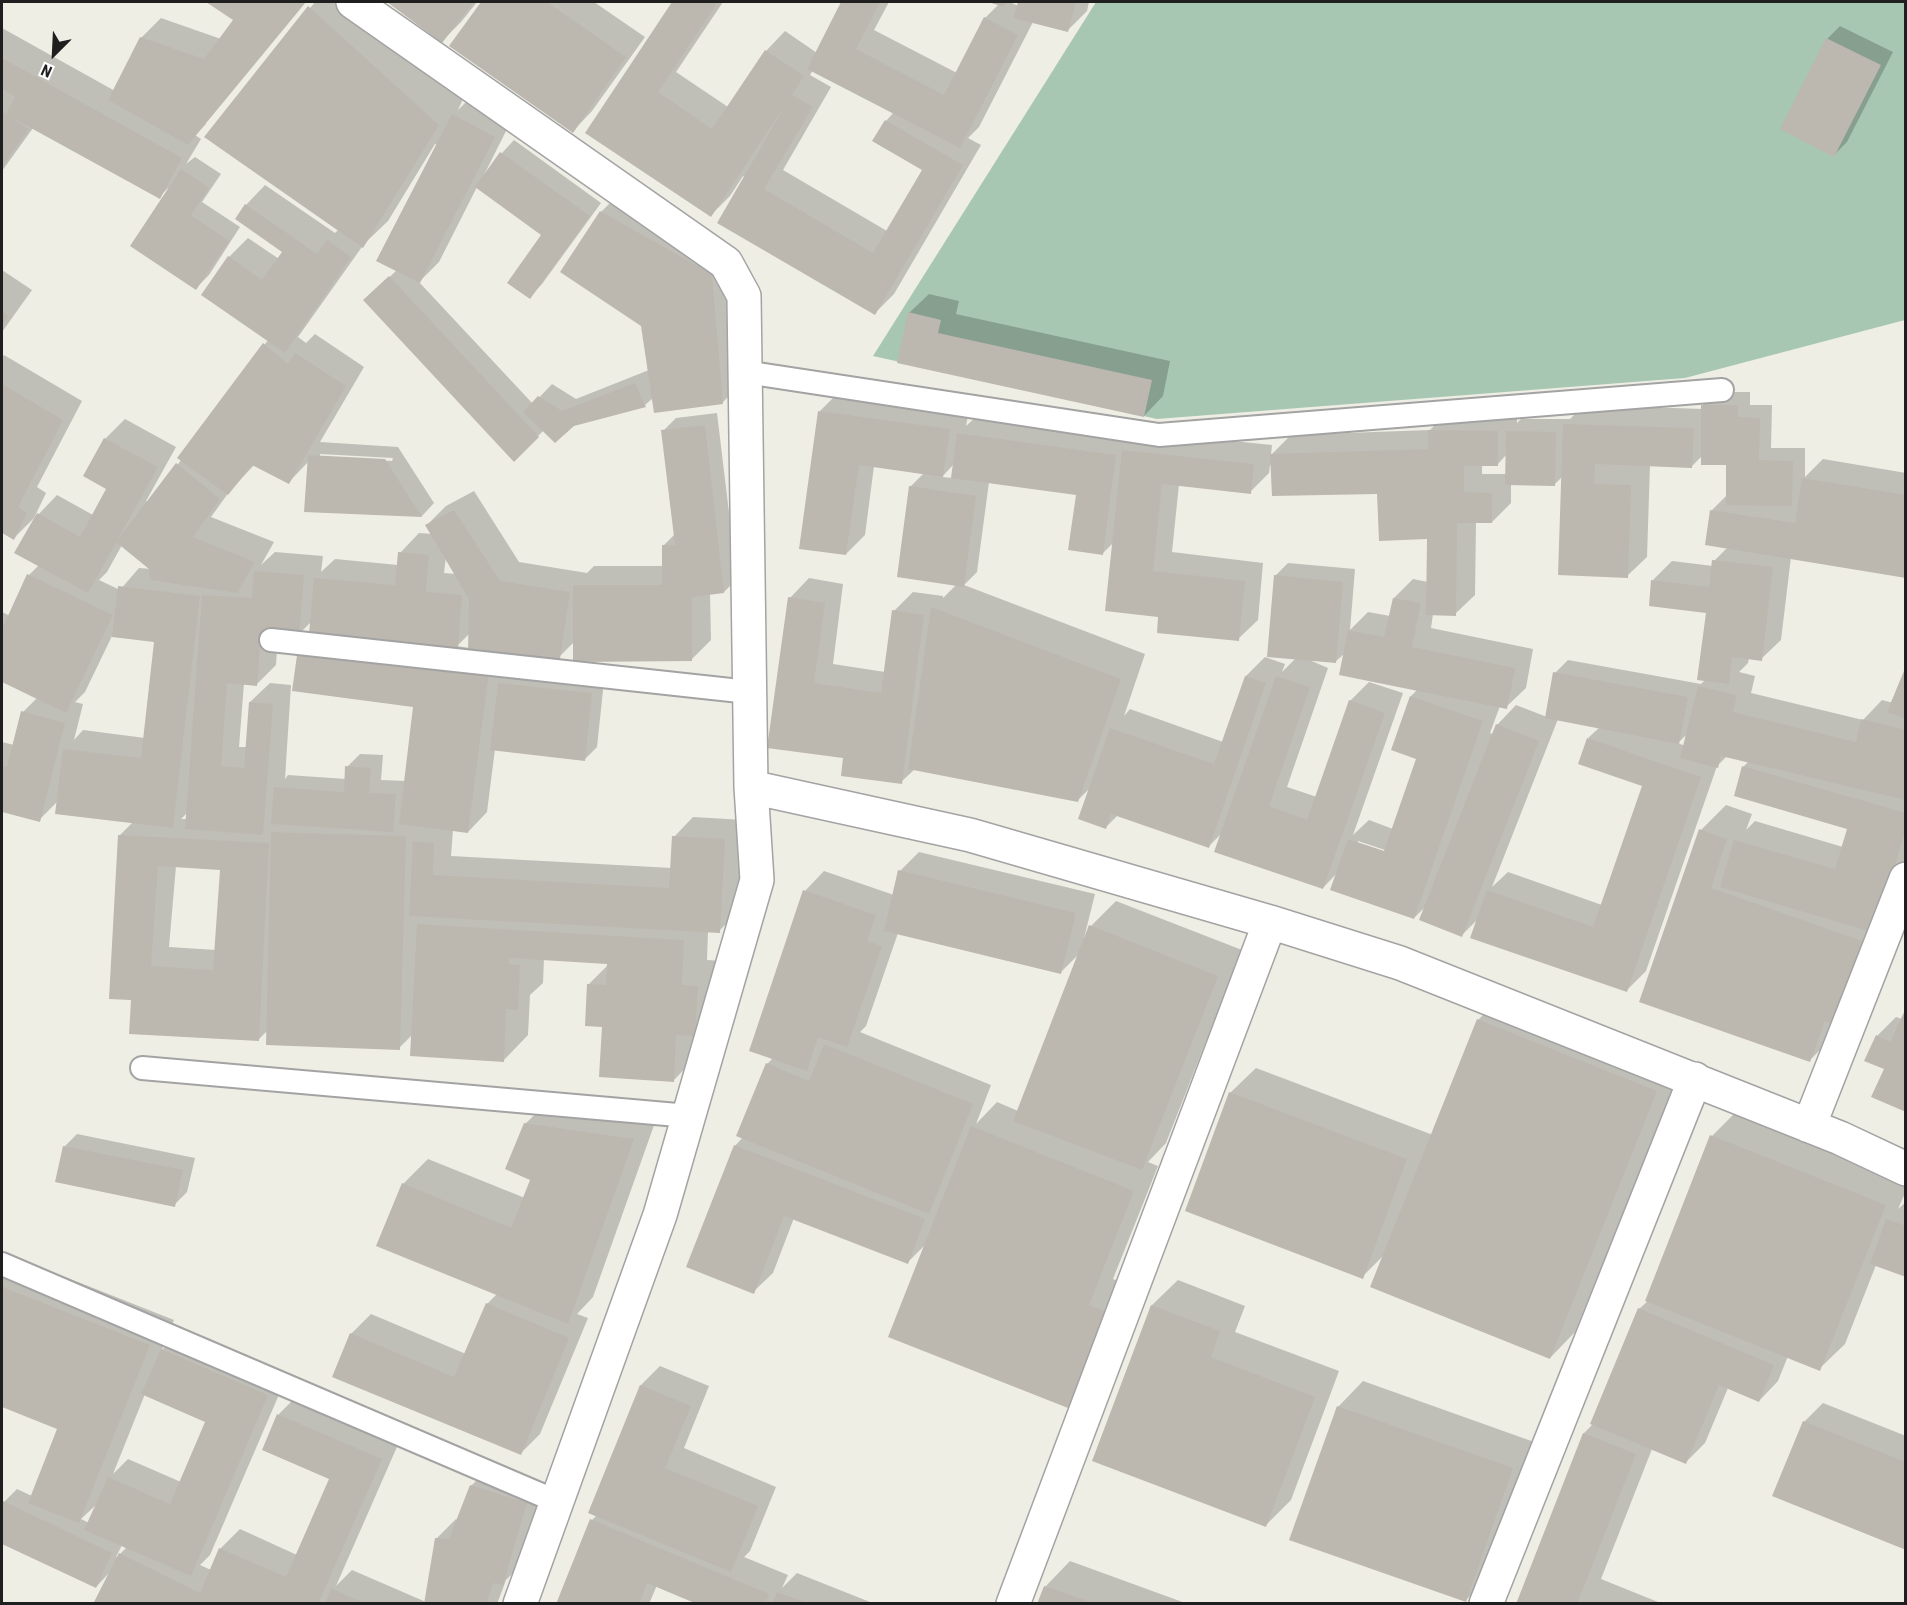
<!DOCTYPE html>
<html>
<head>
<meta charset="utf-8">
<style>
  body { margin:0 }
  #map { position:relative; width:1907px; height:1605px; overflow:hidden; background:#efeee5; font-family:"Roboto Condensed",sans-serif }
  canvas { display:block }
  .frame { position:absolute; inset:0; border:3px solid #1f1f1f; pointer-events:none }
  .north { position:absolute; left:24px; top:24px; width:60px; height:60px; -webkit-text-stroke:4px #fff; paint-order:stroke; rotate:204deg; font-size:16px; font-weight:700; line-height:24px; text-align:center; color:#1f1f1f }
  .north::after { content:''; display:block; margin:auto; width:21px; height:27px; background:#1f1f1f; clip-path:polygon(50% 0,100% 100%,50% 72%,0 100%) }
</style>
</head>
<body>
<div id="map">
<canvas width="1907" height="1605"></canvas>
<div class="frame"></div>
<div class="north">N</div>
</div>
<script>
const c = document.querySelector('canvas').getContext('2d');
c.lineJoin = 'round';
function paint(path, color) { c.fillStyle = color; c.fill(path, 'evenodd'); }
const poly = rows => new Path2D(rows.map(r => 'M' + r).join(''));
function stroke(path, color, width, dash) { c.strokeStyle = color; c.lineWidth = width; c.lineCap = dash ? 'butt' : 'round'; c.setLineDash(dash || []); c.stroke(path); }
paint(poly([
  [1096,2,1905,2,1905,320,1685,378,1157,419,873,356]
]), '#a8c7b3');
paint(poly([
  [209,2,304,2,203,124,206,124,195,135,201,139,186,164,195,157,221,174,202,202,240,227,209,275,196,288,168,188,159,197,33,128,2,171,2,28,115,91,141,38,161,18,221,39,235,20],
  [315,2,356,2,463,99,458,110,472,96,513,117,484,175,485,176,502,153,514,140,601,203,542,284,530,297,543,234,477,187,439,262,419,282,533,404,552,384,576,399,649,370,643,325,601,212,620,193,731,255,742,383,723,402,653,398,645,405,544,430,514,460,378,288,397,270,438,145,435,144,388,221,364,244,298,337,306,343,315,334,364,367,320,442,398,447,434,503,422,516,306,510,309,461,289,482,255,464,229,492,211,517,274,542,261,565,275,552,323,556,321,572,335,559,398,565,400,553,419,533,433,534,427,525,446,506,474,491,519,562,587,573,594,566,663,566,663,546,675,534,663,431,676,418,717,413,737,579,724,592,710,593,711,640,691,660,574,642,559,657,507,653,504,679,512,671,604,681,597,747,584,760,495,749,487,812,468,832,453,830,451,856,672,868,674,837,693,817,744,820,738,912,719,931,708,931,707,960,722,961,698,1055,673,1081,604,1025,588,985,610,963,544,958,543,983,530,995,528,1035,503,1061,412,1035,399,1048,268,1030,258,1040,132,999,119,836,133,822,58,801,39,820,2,811,2,742,14,745,23,712,37,698,2,681,2,612,10,616,29,575,39,565,36,517,57,495,93,515,108,489,85,475,105,439,125,419,176,447,146,501,148,502,182,459,268,340,229,257,248,238,279,259,284,252,237,219,246,205,265,185,335,233,339,229,206,137],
  [320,454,393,458,392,461,320,457],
  [122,545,151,569,139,568,120,590,99,580,107,572],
  [446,556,456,574,444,573],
  [312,621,415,706,406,781,381,780,383,755,360,754,347,767,346,779,288,775,285,779,291,685,270,683,250,702,247,747,239,747,244,683,257,684,276,665,278,633,299,634],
  [470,633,470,648,457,646],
  [112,636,156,641,145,738,83,730,74,740,83,704,75,702,85,692],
  [188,812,187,819,181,819],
  [176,866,222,869,216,950,169,947],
  [390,2,477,2,461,22,442,41],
  [482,2,594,2,645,37,592,111,573,131,452,46],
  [674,2,723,2,676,72,728,107,766,51,785,31,817,53,843,2,889,2,874,30,957,73,985,18,999,4,992,2,1010,2,1018,6,1019,2,1089,2,1087,11,1067,31,1033,22,979,127,968,138,981,145,894,294,875,313,743,176,730,196,711,215,587,133],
  [813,70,894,112,886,121,924,169,887,231,783,170,831,87,810,75],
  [1840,26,1893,52,1847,142,1834,155,1827,39],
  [2,270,32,290,2,332],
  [929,294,959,301,956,314,1170,361,1163,396,1144,416,899,362,909,313],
  [4,355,82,401,37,487,46,493,34,518,14,538,2,531,2,358],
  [839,392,969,410,966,426,978,415,1272,445,1271,455,1291,435,1430,430,1449,411,1517,412,1517,423,1521,419,1570,419,1584,405,1703,409,1703,405,1716,392,1750,392,1750,405,1772,405,1771,448,1805,448,1805,477,1823,459,1906,473,1906,576,1791,557,1781,640,1761,659,1749,658,1748,663,1739,672,1755,676,1751,693,1863,720,1882,700,1893,703,1906,669,1906,872,1835,1035,1810,1060,1641,1001,1701,830,1726,805,1752,814,1746,830,1755,821,1843,847,1849,828,1736,795,1744,766,1749,761,1727,756,1717,766,1646,971,1627,990,1479,918,1462,935,1427,905,1414,918,1337,873,1323,888,1223,832,1208,847,1118,815,1106,827,1090,788,1078,800,915,769,901,782,845,757,769,747,790,598,809,578,843,584,833,664,885,672,894,611,913,592,943,596,943,598,957,584,910,487,924,473,874,466,865,535,846,554,820,411],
  [1507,454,1507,474,1482,474,1482,464,1497,465],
  [1703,455,1727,464,1727,495,1712,510,1728,547,1714,561,1713,566,1672,561,1653,580,1707,612,1706,679,1701,684,1568,660,1555,673,1547,717,1516,705,1497,725,1493,734,1490,733,1500,706,1506,707,1526,688,1533,649,1431,628,1433,614,1455,614,1475,595,1476,522,1492,522,1511,503,1511,483,1555,484,1563,476,1627,576,1647,557,1650,465,1692,466],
  [954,464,953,478,942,477],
  [1270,465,1379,492,1428,538,1428,582,1413,579,1394,598,1390,616,1368,612,1350,630,1355,569,1288,563,1275,576,1296,658,1282,672,1285,664,1265,657,1246,676,1223,742,1130,709,1124,716,1145,654,964,585,977,572,989,482,1077,493,1103,553,1114,542,1160,616,1238,639,1258,620,1263,563,1172,552,1179,484,1250,492,1269,473],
  [1345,653,1418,689,1411,696,1393,750,1418,758,1393,829,1369,820,1353,835,1403,693,1369,682,1350,701,1317,797,1287,787,1328,668,1307,659,1335,662],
  [1558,719,1600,727,1588,738,1644,785,1602,905,1508,872,1492,887],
  [1688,733,1685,746,1678,743],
  [1358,841,1391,852,1390,855,1358,844],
  [919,852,1095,894,1084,938,1086,939,1091,926,1116,901,1242,950,1166,1143,1148,1162,1158,1166,1113,1279,1131,1286,1093,1381,1068,1406,926,1244,907,1263,794,1218,773,1273,753,1292,735,1146,743,1137,767,1064,773,1058,805,891,824,871,894,895,900,871],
  [898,933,1061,972,1080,953,1018,1111,997,1102,976,1124,991,1085,860,1032,866,1026],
  [1503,995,1682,1066,1575,1332,1550,1358,1385,1254,1362,1277,1230,1093,1256,1068,1433,1135,1478,1020],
  [1896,1017,1902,1019,1886,1069,1877,1036],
  [551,1099,658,1114,593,1297,577,1314,588,1318,540,1434,520,1454,351,1334,371,1314,466,1354,487,1304,497,1294,403,1184,428,1159,525,1198,532,1179,525,1124],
  [1737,1111,1906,1178,1906,1191,1898,1209,1906,1202,1906,1276,1876,1265,1845,1344,1819,1369,1788,1356,1778,1381,1759,1401,1728,1388,1705,1443,1686,1462,1652,1449,1601,1579,1663,1604,1517,1604,1584,1433,1593,1424,1639,1309,1648,1301,1712,1136],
  [77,1134,195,1158,187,1192,174,1205,64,1147],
  [2,1252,174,1320,162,1350,182,1330,287,1376,210,1555,200,1565,211,1570,221,1548,240,1529,297,1555,331,1479,264,1449,279,1414,298,1395,400,1440,336,1586,352,1570,426,1602,436,1539,456,1519,458,1520,471,1486,490,1467,545,1484,522,1564,506,1580,497,1604,95,1604,110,1572,96,1587,2,1543,2,1507,4,1502,17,1489,32,1496,59,1428,2,1406],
  [145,1394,207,1421,181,1482,128,1459,113,1474],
  [98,1503,89,1523,81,1519],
  [122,1545,127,1547,117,1557,116,1557],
  [1178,1280,1245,1306,1235,1332,1339,1371,1291,1500,1266,1525,1094,1460,1152,1305],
  [660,1366,709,1386,684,1448,776,1487,750,1551,744,1557,788,1575,782,1588,797,1573,870,1602,870,1604,701,1604,657,1585,649,1604,557,1604,592,1520,597,1515,589,1512,641,1385],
  [1363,1381,1537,1443,1491,1575,1465,1601,1338,1407],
  [1823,1403,1906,1436,1906,1548,1804,1422],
  [1070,1561,1188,1604,1039,1604,1045,1587]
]), '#0003');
paint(poly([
  [206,2,306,2,188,145,108,100,140,37,204,59,233,20],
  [387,2,474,2,442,43],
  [481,2,547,2,626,57,573,133,449,46],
  [672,2,718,2,658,92,712,129,765,50,804,76,792,95,813,107,764,189,873,253,922,170,872,141,885,120,963,165,875,315,717,223,786,104,711,217,585,133],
  [841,2,880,2,856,49,944,95,984,17,1018,35,960,148,807,69],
  [988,2,1006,2,1004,7],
  [1018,2,1076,2,1068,32,1013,18],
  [308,6,439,125,363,248,204,137],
  [1826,38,1881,65,1834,157,1780,129],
  [2,58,182,158,160,199,11,117,29,129,2,167,2,111,6,114,15,97,2,89],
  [452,114,495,137,420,283,376,261],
  [500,152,590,216,530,299,507,283,541,235,475,187],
  [181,169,209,188,191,215,229,241,196,290,130,246],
  [245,204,317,254,327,240,351,257,285,353,201,295,228,256,262,280,282,252,235,219],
  [600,211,712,274,723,404,654,413,641,326,560,272],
  [389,276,539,437,514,462,363,300],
  [2,311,8,316,2,325],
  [908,312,941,320,938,333,1152,380,1144,417,897,363],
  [263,343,288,364,295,353,346,386,289,484,252,465,228,495,177,458],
  [635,383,646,407,574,426,555,443,523,412,538,396,562,411],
  [2,384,63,420,18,507,27,513,14,540,2,533],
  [1701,405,1738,405,1738,417,1760,418,1759,460,1793,461,1792,506,1726,505,1726,465,1701,465],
  [818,411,950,429,943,477,859,465,846,555,799,549],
  [1563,424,1694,428,1692,468,1595,464,1594,484,1631,485,1628,578,1558,575],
  [705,425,724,593,692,597,692,661,573,662,573,585,662,585,662,545,675,545,661,430],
  [1428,430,1498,431,1498,466,1464,466,1464,492,1492,493,1492,523,1457,523,1456,616,1426,615,1427,539,1379,541,1377,494,1272,496,1270,454,1428,449],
  [1506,431,1556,432,1555,486,1505,485],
  [957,433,1116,455,1103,555,1068,550,1076,495,951,478],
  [104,438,158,467,88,593,14,553,37,513,80,537,106,489,83,476],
  [1122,450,1254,464,1251,494,1162,484,1153,571,1245,581,1239,641,1157,633,1158,617,1105,611],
  [308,455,385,459,422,517,304,512],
  [176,463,220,499,193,537,255,562,237,593,150,580,149,569,116,542],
  [1802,478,1906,495,1906,578,1705,545,1710,510,1795,523],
  [909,486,976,496,964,587,897,577],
  [454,510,500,581,570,592,560,659,468,652,469,599,425,525],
  [398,552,429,555,426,592,462,595,458,648,309,634,314,578,395,585],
  [1712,560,1773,567,1762,661,1732,657,1729,684,1697,680,1706,613,1649,606,1651,580,1709,587],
  [254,571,304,575,299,636,261,633,257,686,227,683,221,766,244,768,249,702,273,704,263,835,185,829,202,595,252,598],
  [27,574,113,615,66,713,2,682,2,629],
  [1274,575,1343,582,1336,663,1267,657],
  [118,586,200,596,173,828,55,814,63,749,141,758,154,642,112,637],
  [788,597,825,603,814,683,881,693,892,610,924,615,902,784,841,776,843,758,767,748],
  [1393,598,1421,603,1412,647,1515,668,1507,709,1339,675,1348,630,1384,637],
  [931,607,1121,679,1078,802,908,769],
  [298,648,489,672,468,833,399,824,413,707,292,691],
  [1906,666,1906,719,1887,712],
  [1553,672,1688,697,1679,744,1545,718],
  [1245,676,1266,683,1209,848,1111,814,1106,829,1078,819,1110,728,1214,764],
  [1276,676,1310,687,1269,806,1307,820,1349,700,1385,713,1323,889,1214,852],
  [498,683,592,693,585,761,490,750],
  [1698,686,1737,695,1733,712,1856,742,1861,719,1906,730,1905,800,1721,756,1718,768,1680,758],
  [1410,696,1483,721,1414,919,1330,890,1348,839,1384,851,1416,759,1391,750],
  [21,711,65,723,40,822,2,812,2,766,7,767],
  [1496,724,1539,741,1462,937,1419,920],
  [1587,738,1701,777,1627,992,1470,938,1487,890,1593,927,1642,786,1578,764],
  [345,766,371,768,369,793,396,794,393,832,271,824,274,787,344,792],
  [1742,766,1906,813,1906,828,1875,933,1720,887,1734,840,1835,869,1847,829,1734,796],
  [1699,829,1727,839,1711,888,1868,943,1839,1026,1825,1021,1810,1062,1639,1002],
  [271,832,406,836,400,1050,266,1045],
  [118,835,269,843,259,1041,129,1034,131,1000,109,999],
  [158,866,220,870,213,970,151,966],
  [672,836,725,839,720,933,409,916,413,841,434,843,433,875,669,888],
  [898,870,1076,913,1061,974,884,931],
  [803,890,876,915,867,941,882,946,847,1047,818,1037,807,1071,749,1051],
  [417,924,684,940,682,985,698,986,695,1036,676,1035,674,1082,599,1077,602,1027,585,1026,587,984,606,985,607,964,509,958,509,964,520,965,518,1010,506,1009,504,1062,410,1056],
  [1089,925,1218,976,1142,1170,1013,1121],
  [1906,1008,1906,1112,1871,1097,1884,1069,1864,1061,1876,1035,1890,1042],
  [1477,1019,1657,1091,1550,1359,1370,1287],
  [824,1044,973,1104,929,1214,736,1136,766,1063,809,1081],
  [1229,1092,1407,1159,1363,1279,1185,1211],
  [524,1123,634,1139,568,1324,376,1246,402,1183,511,1228,530,1180,505,1169],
  [971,1126,1134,1191,1089,1305,1107,1312,1068,1408,888,1337],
  [1710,1135,1886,1205,1820,1371,1645,1301],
  [734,1145,925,1219,908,1264,784,1216,754,1294,686,1267],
  [63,1146,183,1170,175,1207,55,1182],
  [1886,1219,1906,1226,1906,1277,1870,1264],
  [2,1287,150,1345,79,1523,28,1503,57,1429,2,1407],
  [486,1303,569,1338,521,1455,332,1377,350,1333,454,1377],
  [1151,1305,1220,1331,1211,1357,1315,1397,1266,1527,1092,1461],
  [1638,1308,1774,1365,1759,1402,1719,1385,1686,1464,1590,1424],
  [161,1349,268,1395,191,1576,84,1530,108,1477,170,1504,205,1422,141,1394],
  [640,1385,691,1406,665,1468,758,1506,731,1572,588,1513],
  [1337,1406,1513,1468,1466,1602,1289,1540],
  [277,1414,382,1459,318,1604,220,1604,214,1601,213,1604,93,1604,119,1553,200,1593,219,1548,286,1577,329,1479,262,1450],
  [1803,1421,1906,1462,1906,1550,1772,1496],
  [1583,1433,1636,1454,1577,1604,1516,1604],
  [470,1485,527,1503,503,1585,493,1583,486,1604,424,1604,435,1538,449,1539],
  [3,1501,112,1553,96,1588,2,1544],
  [590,1519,769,1594,766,1604,697,1604,647,1583,639,1604,556,1604],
  [1044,1586,1093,1603,1092,1604,1037,1604],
  [331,1588,366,1604,325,1604],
  [777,1592,807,1603,807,1604,772,1604]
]), '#bcb7af');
const lane = poly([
  [745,372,1159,435,1722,390],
  [271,640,749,692],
  [142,1068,689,1116],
  [2,1264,558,1502]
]);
const street = poly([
  [353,2,726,263,744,296,751,787,757,880,660,1215,520,1604],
  [751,787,970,835,1270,922,1400,963,1840,1138,1906,1169],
  [1809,1126,1906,879],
  [1013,1604,1270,922],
  [1486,1604,1695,1079]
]);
stroke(lane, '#a3a3a3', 26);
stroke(street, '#a3a3a3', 36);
stroke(lane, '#fff', 22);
stroke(street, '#fff', 33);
</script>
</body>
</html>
